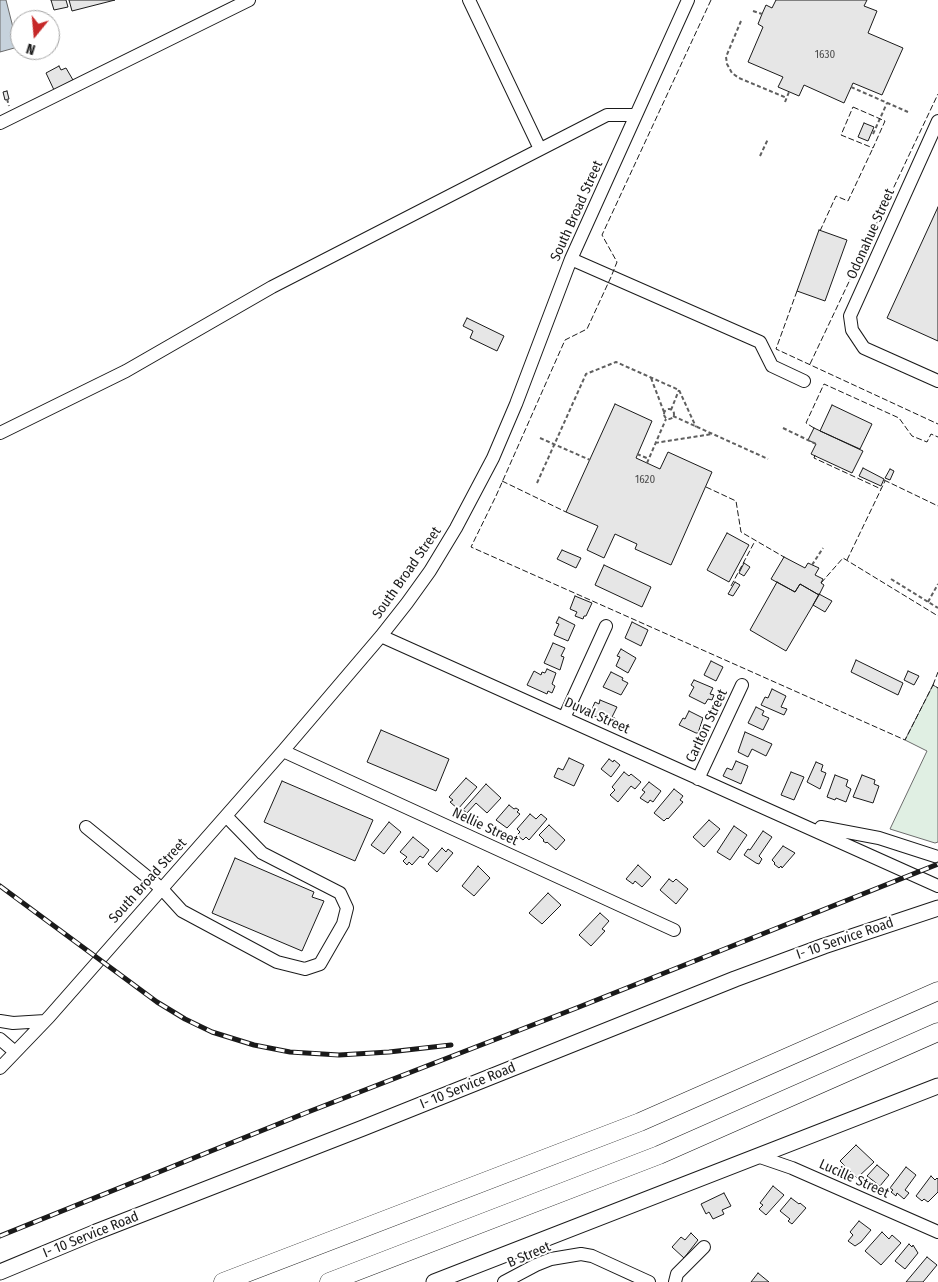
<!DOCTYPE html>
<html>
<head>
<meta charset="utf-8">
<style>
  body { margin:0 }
  #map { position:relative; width:938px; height:1282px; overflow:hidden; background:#fff; font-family:"Fira Sans Condensed",sans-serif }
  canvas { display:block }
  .north { position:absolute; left:10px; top:10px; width:50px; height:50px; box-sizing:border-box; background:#fff; border:1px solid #a3a3a3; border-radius:50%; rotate:197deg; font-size:14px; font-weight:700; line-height:20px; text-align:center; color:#1a1a1a }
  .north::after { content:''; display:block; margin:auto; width:18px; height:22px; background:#c62828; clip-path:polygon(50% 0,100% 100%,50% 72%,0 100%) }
</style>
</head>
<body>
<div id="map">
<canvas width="938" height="1282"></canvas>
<div class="north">N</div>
</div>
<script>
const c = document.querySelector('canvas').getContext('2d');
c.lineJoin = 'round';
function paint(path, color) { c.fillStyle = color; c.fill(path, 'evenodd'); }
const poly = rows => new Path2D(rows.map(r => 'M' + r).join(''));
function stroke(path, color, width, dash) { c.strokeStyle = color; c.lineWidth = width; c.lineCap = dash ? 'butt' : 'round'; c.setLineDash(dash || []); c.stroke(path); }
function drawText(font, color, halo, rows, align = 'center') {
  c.font = font + ' "Fira Sans Condensed",sans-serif'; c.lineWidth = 4; c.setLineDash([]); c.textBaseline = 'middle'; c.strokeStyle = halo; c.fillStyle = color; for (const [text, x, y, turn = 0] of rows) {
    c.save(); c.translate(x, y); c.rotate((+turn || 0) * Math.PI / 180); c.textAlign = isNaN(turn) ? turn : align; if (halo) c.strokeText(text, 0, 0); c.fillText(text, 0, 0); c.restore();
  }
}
const green = poly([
  [933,685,938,688,938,842,935,843,890,829,927,751,905,740,933,685]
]);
paint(green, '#e0efe3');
stroke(green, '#6a6a6a', 1);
const water = poly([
  [0,0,6,0,18,47,0,52,0,0]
]);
paint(water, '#c6d2dc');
stroke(water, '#6a6a6a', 1);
const building = poly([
  [51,0,66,0,68,7,54,10,51,0],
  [69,0,115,0,72,11,69,0],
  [776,0,867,0,864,6,877,11,868,33,903,48,882,95,853,83,844,103,804,85,799,96,778,87,783,77,748,62,763,27,758,24,762,14,766,5,772,8,776,0],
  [59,66,61,70,66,68,73,80,54,90,46,73,59,66],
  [7,91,9,99,5,100,3,92,7,91],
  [864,123,874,127,868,141,858,137,864,123],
  [938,207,938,341,887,318,938,207],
  [819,230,847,240,825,301,797,291,819,230],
  [467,318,504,336,497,351,470,338,473,331,463,326,467,318],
  [615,404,652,421,636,458,660,469,668,452,712,472,671,565,635,549,637,544,615,534,604,558,587,550,598,526,566,512,615,404],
  [832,405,872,424,860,449,820,431,832,405],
  [814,428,863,451,852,473,811,454,816,444,808,440,814,428],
  [863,468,884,479,881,486,859,476,863,468],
  [890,469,894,471,890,480,885,478,890,469],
  [727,533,749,545,729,582,707,570,727,533],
  [562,550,581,558,576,568,557,559,562,550],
  [784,557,805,568,808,563,819,568,815,575,823,579,821,583,824,585,819,595,800,584,795,592,771,579,784,557],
  [744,563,750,567,744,576,739,573,744,563],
  [604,565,651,587,642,607,595,585,604,565],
  [735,582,740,585,733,596,728,594,735,582],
  [777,582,795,592,800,584,819,595,786,651,750,630,777,582],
  [819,594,832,601,825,612,813,605,819,594],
  [575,596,592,603,586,616,584,616,583,619,575,616,577,612,570,609,575,596],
  [559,617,575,625,568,641,554,635,559,624,556,623,559,617],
  [632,622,648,630,641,646,625,638,632,622],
  [553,643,565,648,561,656,564,657,560,670,544,663,553,643],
  [621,649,636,658,628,673,616,666,620,657,617,656,621,649],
  [856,660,903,683,898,695,851,672,856,660],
  [711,661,723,667,716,681,704,675,711,661],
  [547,669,556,673,552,684,555,686,552,693,548,691,547,694,527,685,534,671,541,675,542,672,545,673,547,669],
  [908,671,919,676,914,685,904,680,908,671],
  [611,672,623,678,622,680,628,683,621,695,603,687,611,672],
  [694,680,713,688,710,694,714,695,712,700,708,699,705,704,689,696,694,687,691,685,694,680],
  [772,689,786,696,781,707,787,709,784,715,761,705,765,697,768,698,772,689],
  [600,700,617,707,612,717,615,718,613,724,594,716,596,711,592,709,595,702,599,704,600,700],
  [756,707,764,711,762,715,769,718,763,730,748,723,756,707],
  [689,711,703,718,698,733,696,733,679,725,683,718,685,719,689,711],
  [381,730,449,759,436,791,367,762,381,730],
  [745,732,772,744,766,756,752,749,748,757,738,752,745,732],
  [569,758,584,765,574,786,554,777,558,768,563,770,569,758],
  [609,759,613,762,614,760,620,765,611,777,601,769,609,759],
  [736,761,748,766,741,784,723,776,727,768,732,770,736,761],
  [816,762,823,765,821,771,826,773,820,789,807,782,816,762],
  [624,772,629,776,631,774,641,782,635,789,631,786,618,802,610,795,615,790,612,787,624,772],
  [791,772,804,777,794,800,781,795,791,772],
  [835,775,848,780,846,786,851,789,846,802,836,798,835,800,827,797,835,775],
  [862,775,875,780,874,784,879,786,873,803,853,797,862,775],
  [466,778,477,787,458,809,450,802,453,800,449,797,466,778],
  [282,781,373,820,355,861,264,822,282,781],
  [649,782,661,791,653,802,650,800,648,803,640,798,645,792,642,790,649,782],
  [486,784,501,798,487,813,476,803,467,813,463,810,486,784],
  [674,789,683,796,680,800,683,802,668,819,667,818,664,821,654,813,674,789],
  [509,805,514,809,516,808,519,810,517,812,520,814,507,828,496,820,509,805],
  [530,814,536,819,541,814,547,819,529,840,526,837,523,840,517,835,520,832,517,829,530,814],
  [709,820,720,829,704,847,693,837,709,820],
  [389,822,401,832,384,854,371,845,389,822],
  [549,825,565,840,556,850,547,842,546,843,543,841,544,840,539,835,549,825],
  [734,826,747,835,730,860,717,852,734,826],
  [763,831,772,837,759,856,762,859,759,864,756,863,744,855,748,849,750,850,763,831],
  [413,837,429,850,423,858,420,856,412,865,409,862,407,865,403,861,407,857,400,852,413,837],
  [783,846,795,853,782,868,781,866,779,868,774,864,775,863,772,860,783,846],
  [442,848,446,852,448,849,453,853,437,872,428,864,442,848],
  [235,858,314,892,312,897,324,901,302,951,212,913,235,858],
  [638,865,651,877,642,887,635,881,633,884,626,879,638,865],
  [478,866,490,878,474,896,462,886,478,866],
  [669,879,673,882,676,879,688,889,676,904,660,890,669,879],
  [548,893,561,905,542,924,529,913,548,893],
  [600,913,609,921,602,929,605,931,591,946,579,935,600,913],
  [856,1145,874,1162,857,1178,840,1161,856,1145],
  [877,1165,889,1175,880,1186,867,1176,877,1165],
  [906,1167,916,1175,905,1190,909,1193,904,1199,897,1193,896,1196,891,1192,893,1190,890,1188,906,1167],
  [931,1176,935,1180,937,1178,938,1179,938,1192,928,1202,924,1199,922,1201,916,1196,931,1176],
  [773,1186,784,1195,766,1215,759,1209,763,1205,760,1203,773,1186],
  [724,1193,731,1206,722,1210,724,1214,713,1219,709,1212,706,1214,701,1204,724,1193],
  [791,1198,799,1204,800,1203,806,1208,792,1224,788,1221,790,1219,780,1211,791,1198],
  [859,1221,871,1230,861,1242,855,1246,848,1241,853,1235,850,1232,859,1221],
  [882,1232,889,1239,892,1235,901,1243,881,1265,865,1251,882,1232],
  [691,1233,698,1240,684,1258,672,1247,681,1237,685,1240,691,1233],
  [909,1244,912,1247,913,1245,918,1253,905,1269,895,1261,909,1244],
  [927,1257,937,1265,923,1282,906,1282,927,1257],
  [758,1273,769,1282,751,1282,758,1273]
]);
paint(building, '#e6e6e6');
stroke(building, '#1a1a1a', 1);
const minor = poly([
  [469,0,540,149],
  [938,121,850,316,852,330,864,348,938,381],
  [0,123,249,0],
  [571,259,760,342,772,366,804,381],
  [0,433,126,371,272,287,607,115,636,115],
  [381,636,938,886],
  [564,718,606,626],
  [283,751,674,930],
  [698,779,742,685],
  [86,827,162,889,182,911,277,962,305,969,320,964,343,924,347,908,340,893,262,853,226,816],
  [821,827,879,838,938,857],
  [0,1021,13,1023,45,1021],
  [0,1039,15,1052],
  [0,1068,49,1017,283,751,381,636,407,603,430,571,456,528,493,458,516,404,571,259,688,0],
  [757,1156,792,1168,938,1232],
  [504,1282,536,1265,551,1259,581,1254,592,1256,649,1282],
  [675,1282,677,1274,704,1247]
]);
const major = poly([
  [0,1272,96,1232,363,1128,735,979,824,946,938,908],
  [434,1282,938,1086]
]);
const highway = poly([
  [223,1282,640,1122,938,991],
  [329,1282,659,1155,938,1032]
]);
stroke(minor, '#1a1a1a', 14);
stroke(major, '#1a1a1a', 17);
stroke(highway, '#1a1a1a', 19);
stroke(poly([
  [753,11,762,14],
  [741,21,726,57,727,64,732,73,739,78,787,98],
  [851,87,908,112],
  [7,99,9,106],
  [785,102,789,92],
  [873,134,887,103],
  [760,156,768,139],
  [651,378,664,412],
  '664 414a5 5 0 1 1 10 0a5 5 0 1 1-10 0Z',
  [671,410,679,390],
  [673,416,768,459],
  [783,428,816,444],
  [540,438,590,460],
  [655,443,712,434],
  [637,454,649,459],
  [647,463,666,419],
  [537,483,586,374,616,362,679,390,696,427],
  [812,565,823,548],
  [891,579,938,608],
  [928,602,938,584]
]), '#5f5f5f', 2, [4, 2.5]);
stroke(minor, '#fff', 12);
stroke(major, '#fff', 15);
stroke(highway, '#fff', 18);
const rail = poly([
  [0,886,157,1002,185,1019,212,1032,254,1045,290,1052,339,1055,389,1052,451,1045],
  [0,1236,308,1112,579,1007,938,864]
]);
stroke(rail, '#1a1a1a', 5);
stroke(rail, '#fff', 3, [9]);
stroke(poly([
  [711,0,602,235,617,262,611,277,587,329,565,340,496,496,471,547,905,740,933,685,938,688],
  [853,107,885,121,873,148,841,135,853,107],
  [820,231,836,196,848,201,873,148],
  [797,291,776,349,938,424],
  [810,364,938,94],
  [814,428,806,423,824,384,899,418,912,436,927,442,931,434,938,437],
  [815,455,814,458,881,489],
  [884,480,938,506],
  [502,481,566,512],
  [706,487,736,501,741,532,784,557],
  [847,560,885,481],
  [821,583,843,558,938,616],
  [731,586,755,541],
  [933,685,938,672]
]), '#1a1a1a', 1, [6, 2.5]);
drawText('11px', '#4d4d4d', null, [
  ["1630",825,55],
  ["1620",645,480]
]);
drawText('14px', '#1a1a1a', '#fff', [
  ["South Broad Street",577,211,-66],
  ["Odonahue Street",871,234,-66],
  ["South Broad Street",407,573,-55],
  ["Duval Street",597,716,24],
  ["Carlton Street",707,726,-65],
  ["Nellie Street",485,827,25],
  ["South Broad Street",148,881,-48],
  ["I- 10 Service Road",845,939,-19],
  ["I- 10 Service Road",468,1086,-22],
  ["Lucille Street",854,1179,24],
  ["I- 10 Service Road",91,1235,-22],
  ["B Street",529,1255,-23]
]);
</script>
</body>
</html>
